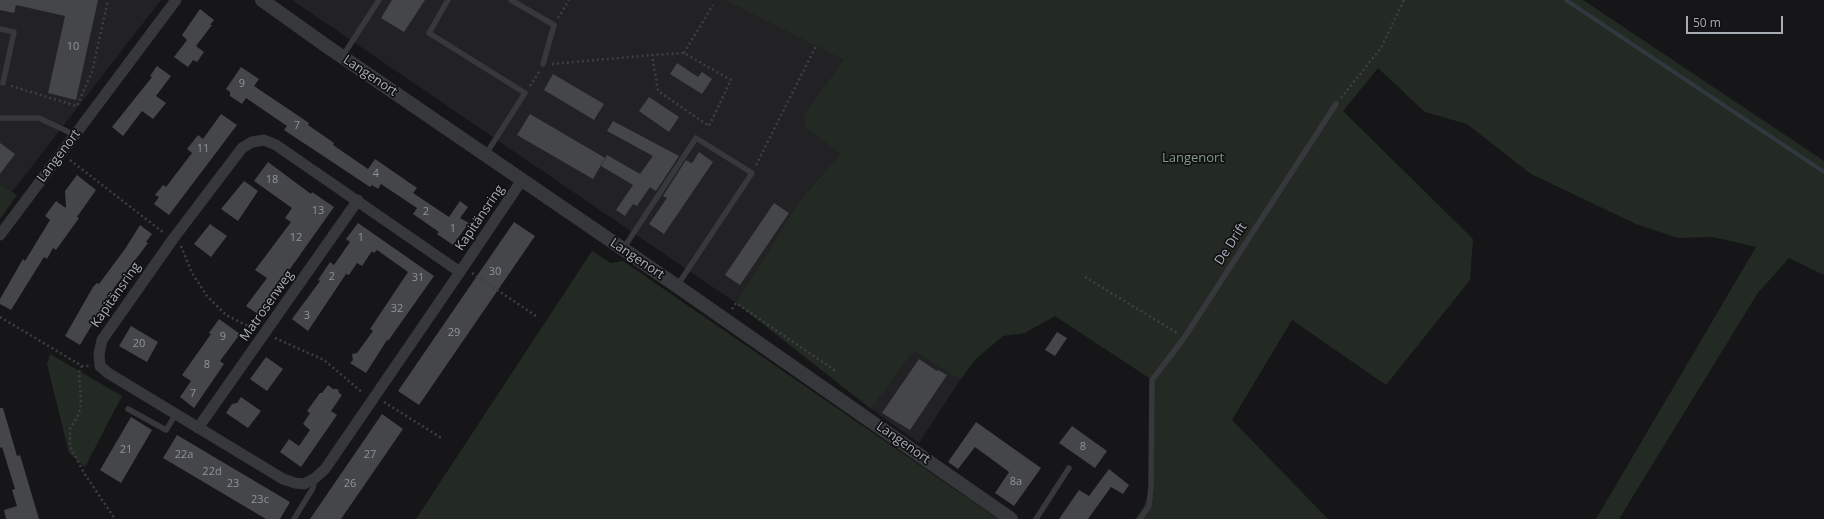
<!DOCTYPE html>
<html>
<head>
<meta charset="utf-8">
<style>
  body { margin:0 }
  #map { position:relative; width:1824px; height:519px; overflow:hidden; background:#161618; font-family:"Open Sans",sans-serif }
  canvas { display:block }
  .scale { position:absolute; left:1686px; top:16px; width:97px; height:18px; box-sizing:border-box; border:2px solid #a9adb6; border-top:0; padding-left:5px; font-size:12px; line-height:14px; white-space:nowrap; color:#a9adb6; -webkit-text-stroke:3px #111113; paint-order:stroke }
</style>
</head>
<body>
<div id="map">
<canvas width="1824" height="519"></canvas>
<div class="scale">50 m</div>
</div>
<script>
const c = document.querySelector('canvas').getContext('2d');
c.lineJoin = 'round';
function paint(path, color) { c.fillStyle = color; c.fill(path, 'evenodd'); }
const poly = rows => new Path2D(rows.map(r => 'M' + r).join(''));
function stroke(path, color, width, dash) { c.strokeStyle = color; c.lineWidth = width; c.lineCap = dash ? 'butt' : 'round'; c.setLineDash(dash || []); c.stroke(path); }
function drawText(font, color, halo, rows, align = 'center') {
  c.font = font + ' "Open Sans",sans-serif'; c.lineWidth = 3.5; c.setLineDash([]); c.textBaseline = 'middle'; c.strokeStyle = halo; c.fillStyle = color; for (const [text, x, y, turn = 0] of rows) {
    c.save(); c.translate(x, y); c.rotate((+turn || 0) * Math.PI / 180); c.textAlign = isNaN(turn) ? turn : align; if (halo) c.strokeText(text, 0, 0); c.fillText(text, 0, 0); c.restore();
  }
}
paint(poly([
  [0,0,161,0,12,192,0,184],
  [292,0,725,0,845,60,803,117,805,127,840,154,798,203,736,303],
  [914,351,960,380,919,443,871,409]
]), '#222225');
paint(poly([
  [725,0,1583,0,1824,161,1824,275,1789,258,1757,294,1619,519,1596,519,1756,247,1713,237,1678,238,1636,224,1531,174,1467,124,1425,112,1378,68,1343,111,1473,239,1470,280,1386,385,1292,320,1232,420,1328,519,1135,519,1144,506,1151,486,1152,380,1055,316,1025,333,1003,336,976,359,960,380,914,351,871,409,736,303,798,203,840,154,805,127,803,116,844,60],
  [0,184,17,195,0,219],
  [592,251,611,263,623,261,998,519,416,519],
  [50,354,122,396,85,467,69,453,47,364]
]), '#232a23');
stroke(poly([
  [1566,0,1824,172]
]), '#30393f', 4);
paint(poly([
  [0,0,98,0,76,100,48,93,65,16,16,5,14,13,0,10],
  [392,0,425,0,404,32,381,18],
  [200,9,214,20,210,25,212,25,196,46,204,52,197,62,193,60,188,67,174,57,187,40,182,35],
  [677,63,698,77,702,72,712,79,702,94,670,74],
  [157,66,171,76,156,96,166,103,153,119,142,111,123,136,112,127,152,77,150,76],
  [241,67,259,79,254,86,309,123,308,125,334,143,333,145,368,169,375,159,417,188,413,193,449,217,460,201,468,207,460,218,469,223,453,245,437,234,439,232,413,214,417,208,381,184,378,189,372,185,370,187,284,130,287,126,246,98,242,104,230,96,230,92,226,89],
  [553,74,604,104,594,120,544,90],
  [649,97,679,117,669,132,639,111],
  [221,114,237,125,169,215,154,204,159,197,155,195,163,185,166,187,192,153,187,149,198,135,203,139],
  [530,114,605,158,593,179,517,135],
  [613,121,679,156,656,191,650,187,637,206,633,204,625,216,616,210,633,185,601,166,607,155,640,174,653,156,607,131],
  [0,143,15,154,0,174],
  [699,152,713,162,664,234,649,224,667,198,663,196,686,160,691,163,693,162],
  [268,162,311,194,312,192,334,207,258,314,246,306,267,278,255,270,291,222,285,218,292,208,254,181],
  [77,175,96,190,77,217,79,218,56,250,53,248,47,259,44,257,11,310,0,304,0,299,23,259,25,261,50,220,45,216,56,201,66,208,65,191],
  [244,181,258,191,238,221,221,209],
  [774,203,789,213,740,285,725,275],
  [514,222,535,236,419,405,398,391],
  [358,223,434,276,388,341,387,340,366,373,350,363,353,360,352,354,357,353,373,331,370,329,408,272,377,250,374,253,372,251,362,266,357,263,349,275,346,274,308,331,292,319,320,281,318,280,330,262,334,265,350,242,346,239],
  [210,224,227,236,211,257,194,244],
  [140,225,152,234,146,242,148,243,114,288,80,345,65,336,93,287,97,283,99,284,125,249],
  [219,319,240,334,220,361,224,364,194,408,180,397,191,381,182,375,211,334,209,333],
  [131,326,158,342,147,362,119,346],
  [1057,332,1067,338,1055,356,1045,350],
  [266,357,283,369,267,391,250,379],
  [919,359,937,371,938,370,947,375,910,430,882,413],
  [328,385,333,389,338,389,339,393,342,395,331,411,337,415,301,467,280,452,289,439,299,446,310,430,303,424,310,413,307,411,320,393,322,393],
  [241,397,261,411,248,428,226,413,232,404,237,403],
  [0,408,3,408,17,456,20,455,39,519,6,519,4,510,17,506,12,490,15,489,2,447,0,448],
  [382,414,403,429,341,519,310,519],
  [131,417,152,430,121,483,100,470],
  [976,422,1041,468,1014,506,995,493,1009,472,975,447,958,469,948,462],
  [1072,426,1107,451,1095,468,1059,443],
  [177,435,290,502,280,519,266,519,163,458],
  [1109,469,1129,485,1123,494,1111,487,1088,519,1059,519,1079,490,1089,496]
]), '#45464a');
stroke(poly([
  [558,18,569,0],
  [684,53,713,5],
  [552,64,652,55,684,53,731,80,709,126,658,91,652,55],
  [11,86,77,106,92,72,108,0],
  [530,86,539,72],
  [1341,98,1381,48,1404,0],
  [70,160,164,233],
  [756,165,816,46],
  [181,246,192,273,207,296,226,315,254,329],
  [472,273,536,316],
  [1085,277,1177,333],
  [732,309,736,303,836,371],
  [0,317,82,366,89,366],
  [275,338,324,360,363,393],
  [82,366,79,372,81,403,79,414,70,429,70,446,84,473,115,519],
  [384,402,443,439]
]), '#3e3f43', 2.5, [2, 3]);
stroke(poly([
  [448,0,429,33,525,93,486,154],
  [511,0,554,25,543,64],
  [0,29,14,32,3,83],
  [342,57,379,0],
  [0,118,39,118,75,135],
  [623,249,696,138,752,173,677,286],
  [128,409,166,430,176,414],
  [294,519,313,488,315,479],
  [1036,519,1069,468],
  [1140,519,1149,506,1151,486,1152,380,1184,338,1336,104]
]), '#37383c', 5.5);
stroke(poly([
  [264,140,276,145,460,272,325,469,315,478,304,484,295,483,283,479,108,373,100,366,99,354,102,340,173,239,242,148,252,142,264,140],
  [0,235,176,0],
  [460,272,522,180],
  [198,428,358,200]
]), '#37383c', 11);
stroke(poly([
  [262,0,325,45,677,286,1011,519]
]), '#37383c', 14);
drawText('11px', '#90939b', null, [
  ["10",73,47],
  ["9",242,84],
  ["7",297,126],
  ["11",203,149],
  ["4",376,174],
  ["18",272,180],
  ["13",318,211],
  ["2",426,212],
  ["1",453,229],
  ["12",296,238],
  ["1",361,238],
  ["30",495,272],
  ["2",332,277],
  ["31",418,278],
  ["32",397,309],
  ["3",307,316],
  ["29",454,333],
  ["9",223,337],
  ["20",139,344],
  ["8",207,365],
  ["7",193,394],
  ["8",1083,447],
  ["21",126,450],
  ["22a",184,455],
  ["27",370,455],
  ["22d",212,472],
  ["8a",1016,482],
  ["23",233,484],
  ["26",350,484],
  ["23c",260,500]
]);
drawText('13px', '#a9adb6', '#111113', [
  ["Langenort",370,76,34],
  ["Langenort",59,156,-53],
  ["Kapitänsring",480,218,-56],
  ["De Drift",1231,244,-57],
  ["Langenort",637,259,34],
  ["Kapitänsring",116,295,-55],
  ["Matrosenweg",267,306,-55],
  ["Langenort",903,443,35]
]);
drawText('13px', '#829f84', '#111113', [
  ["Langenort",1193,158]
]);
</script>
</body>
</html>
